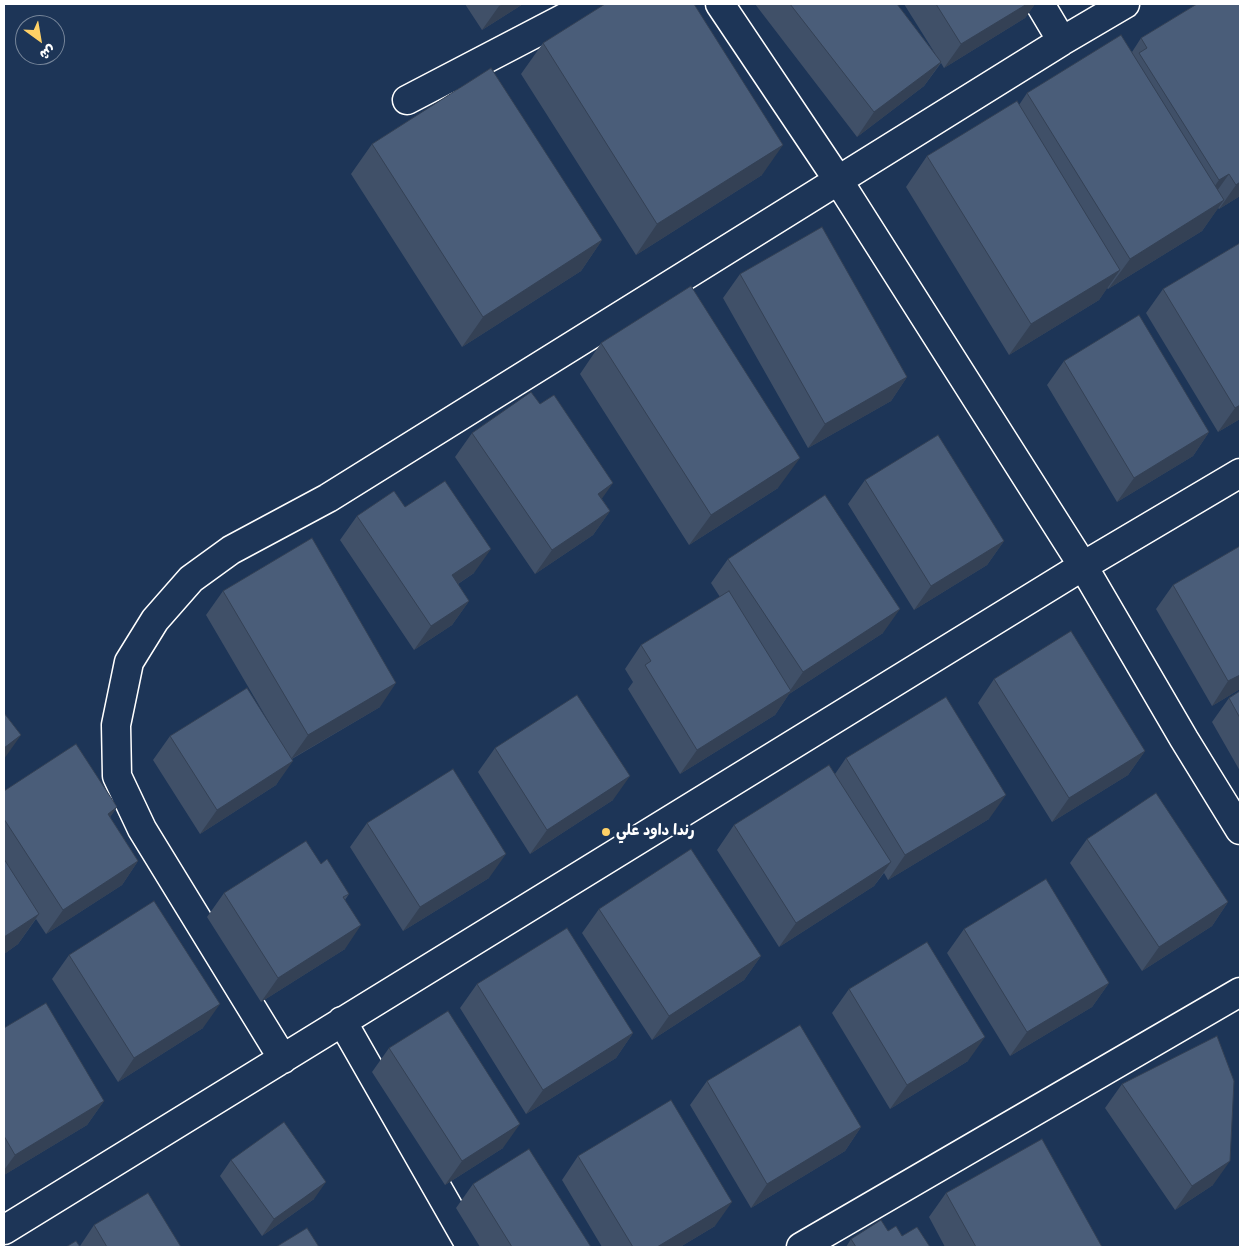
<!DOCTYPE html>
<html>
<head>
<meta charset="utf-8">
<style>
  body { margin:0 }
  #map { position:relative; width:1244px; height:1251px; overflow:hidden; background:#1d3557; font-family:Mynerve,"Playpen Sans Arabic",sans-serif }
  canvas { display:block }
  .frame { position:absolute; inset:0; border:5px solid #fff; pointer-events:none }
  .north { position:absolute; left:15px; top:15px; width:50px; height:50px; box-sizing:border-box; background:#1d3557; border:1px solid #77869a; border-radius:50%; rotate:148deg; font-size:14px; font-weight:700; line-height:20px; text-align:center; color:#fff }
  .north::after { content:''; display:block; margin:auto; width:18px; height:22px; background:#ffd166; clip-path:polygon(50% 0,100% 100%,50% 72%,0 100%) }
</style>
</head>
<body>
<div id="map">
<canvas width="1244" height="1251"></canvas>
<div class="frame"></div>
<div class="north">ش</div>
</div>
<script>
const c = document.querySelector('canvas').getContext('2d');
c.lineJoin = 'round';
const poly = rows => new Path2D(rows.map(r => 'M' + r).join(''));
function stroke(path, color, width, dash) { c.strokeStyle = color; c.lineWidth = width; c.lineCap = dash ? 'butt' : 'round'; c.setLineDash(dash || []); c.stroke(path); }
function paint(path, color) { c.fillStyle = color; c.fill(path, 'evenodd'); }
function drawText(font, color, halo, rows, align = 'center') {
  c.font = font + ' Mynerve,"Playpen Sans Arabic",sans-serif'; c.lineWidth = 5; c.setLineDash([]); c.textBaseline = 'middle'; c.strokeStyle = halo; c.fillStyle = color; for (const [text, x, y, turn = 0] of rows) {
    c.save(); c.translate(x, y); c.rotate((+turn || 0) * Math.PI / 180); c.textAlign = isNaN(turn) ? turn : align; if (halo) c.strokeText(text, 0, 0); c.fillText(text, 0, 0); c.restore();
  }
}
const street = poly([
  [720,4,838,180,1083,566,1184,739,1240,830],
  [1040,4,1062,41],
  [407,100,591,4],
  [342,1021,471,1247],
  [283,1059,142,829,117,776,116,725,129,662,155,620,191,579,231,550,328,498,1062,41,1125,4],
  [4,1230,1083,566,1240,473],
  [801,1247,1240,992]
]);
stroke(street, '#fff', 31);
stroke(street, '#1d3557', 28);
paint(poly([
  [465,4,523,4,482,30],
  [755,4,897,4,936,55,904,4,1035,4,1025,18,944,68,941,63,924,86,857,137],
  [1197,4,1240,196,1219,209,1218,208,1202,231,1108,289,1107,288,1099,300,1009,355,906,187,927,156,1019,105,1027,93,1132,52,1141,38],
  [543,43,762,175,636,255,521,74],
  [372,144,602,240,581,271,462,347,351,174],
  [1240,243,1240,419,1218,432,1146,313,1163,289],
  [740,274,907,377,891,401,808,448,723,298],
  [601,343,778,488,689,545,580,374],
  [1064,361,1209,432,1193,456,1117,502,1047,385],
  [472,433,602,499,610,511,593,535,535,574,455,457],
  [865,480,1004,541,987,565,914,610,848,504],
  [405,507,474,573,458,584,469,601,452,625,414,650,340,540,357,516],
  [728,559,883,633,789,694,775,715,680,774,628,689,633,682,625,669,641,645,720,597,711,583],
  [1173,585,1240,689,1212,706,1156,609],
  [223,591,380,707,292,759,276,785,200,834,153,760,170,736,277,736,206,615],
  [994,679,1145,751,1128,775,1052,822,978,703],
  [1240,691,1240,771,1212,722,1229,698],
  [495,748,613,800,530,854,478,772],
  [846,758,989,819,888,880,884,873,874,886,779,947,717,850,734,825,835,774],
  [4,791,117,807,110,817,138,861,122,885,46,934,36,919,18,944,4,954],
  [367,823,489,878,403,931,350,847],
  [1087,839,1228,902,1212,926,1142,971,1070,863],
  [321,864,349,894,345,900,345,949,261,1002,207,917,224,893],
  [599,909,761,956,744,980,652,1040,582,933],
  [964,929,1109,983,1092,1007,1010,1056,947,953],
  [69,955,203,1028,118,1082,52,979],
  [477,984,633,1033,616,1058,526,1114,460,1008],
  [849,989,968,1061,890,1109,832,1013],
  [4,1028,104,1101,87,1125,4,1175],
  [389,1048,503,1148,445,1185,372,1072],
  [707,1081,861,1127,845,1151,751,1208,690,1105],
  [1122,1084,1213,1185,1175,1210,1105,1108],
  [578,1156,715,1226,680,1247,602,1247,562,1180],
  [231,1160,314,1199,262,1236,220,1176],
  [473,1184,591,1247,480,1247,456,1208],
  [946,1193,1102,1247,945,1247,929,1217],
  [94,1225,181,1247,66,1247,80,1246],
  [888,1231,930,1247,846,1247,851,1239]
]), '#405068');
paint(poly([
  [503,4,523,4,482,30,499,6],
  [1027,4,1035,4,1025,18,944,68,961,44],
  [941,62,924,86,857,137,874,112],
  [783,145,762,175,636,255,657,224],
  [1229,174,1212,198,1202,204,1219,180],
  [1240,182,1240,196,1219,209,1236,185],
  [1224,200,1202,231,1108,289,1130,259],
  [602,240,581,271,462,347,483,317],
  [1120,270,1099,300,1009,355,1031,324],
  [907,377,891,401,808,448,825,424],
  [1240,405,1240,419,1218,432,1235,408],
  [1209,432,1193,456,1117,502,1134,478],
  [800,458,778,488,689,545,711,515],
  [613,483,596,507,598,494],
  [610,511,593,535,535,574,552,550],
  [1004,541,987,565,914,610,931,586],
  [491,549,474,573,435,599,452,575],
  [469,601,452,625,414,650,431,626],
  [900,609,883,633,789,694,775,715,680,774,697,750,789,692,803,672],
  [1240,675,1240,689,1212,706,1228,681],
  [396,683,380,707,291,759,308,735],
  [21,735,4,759,4,748],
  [1145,751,1128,775,1052,822,1069,798],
  [293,761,276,785,200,834,217,810],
  [630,776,613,800,530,854,547,830],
  [1006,795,989,819,888,880,905,855],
  [117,807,100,831,108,814],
  [506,854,489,878,403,931,420,907],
  [138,861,122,885,46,934,63,910],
  [891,862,874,886,779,947,796,923],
  [1228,902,1212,926,1142,971,1159,947],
  [39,914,18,944,4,954,4,937],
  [361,925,345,949,261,1002,278,978],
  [761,956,744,980,652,1040,669,1016],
  [1109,983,1092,1007,1010,1056,1027,1032],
  [220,1004,203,1028,118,1082,134,1058],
  [633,1033,616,1058,526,1114,543,1090],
  [985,1037,968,1061,890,1109,907,1085],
  [104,1101,87,1125,4,1175,4,1170,15,1155],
  [520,1124,503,1148,445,1185,462,1161],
  [861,1127,845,1151,751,1208,767,1184],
  [1230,1161,1213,1185,1175,1210,1192,1186],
  [326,1182,314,1199,262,1236,274,1219],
  [732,1202,715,1226,680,1247,657,1247]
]), '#344155');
const building = poly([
  [605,4,694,4,783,145,657,224,543,43,605,4],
  [790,4,897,4,941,62,874,112,790,4],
  [936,4,1027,4,961,44,936,4],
  [1197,4,1240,4,1240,182,1236,185,1229,174,1219,180,1139,53,1147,48,1141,38,1197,4],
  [1121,35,1224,200,1130,259,1027,93,1121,35],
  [491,68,602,240,483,317,372,144,491,68],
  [1017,101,1120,270,1031,324,927,156,1017,101],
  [822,227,907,377,825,424,740,274,822,227],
  [1240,243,1240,405,1235,408,1163,289,1240,243],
  [691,286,800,458,711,515,601,343,691,286],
  [1139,315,1209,432,1134,478,1064,361,1139,315],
  [531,392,540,404,554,395,613,483,598,494,610,511,552,550,472,433,531,392],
  [938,435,1004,541,931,586,865,480,938,435],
  [445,481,491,549,452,575,469,601,431,626,357,516,394,491,405,507,445,481],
  [825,495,900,609,803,672,728,559,825,495],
  [312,538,396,683,308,735,223,591,312,538],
  [1240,546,1240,675,1228,681,1173,585,1240,546],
  [729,591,791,691,697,750,645,665,651,661,641,645,729,591],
  [1071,631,1145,751,1069,798,994,679,1071,631],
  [247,688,293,761,217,810,170,736,247,688],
  [1240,691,1240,718,1229,698,1240,691],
  [577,695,630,776,547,830,495,748,577,695],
  [946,697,1006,795,905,855,846,758,946,697],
  [4,713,21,735,4,748,4,713],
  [76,744,117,807,108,814,138,861,63,910,4,819,4,791,76,744],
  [829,765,891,862,796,923,734,825,829,765],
  [453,769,506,854,420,907,367,823,453,769],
  [1156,793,1228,902,1159,947,1087,839,1156,793],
  [306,841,321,864,327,859,349,894,343,897,361,925,278,978,224,893,306,841],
  [691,849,761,956,669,1016,599,909,691,849],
  [4,859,39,914,4,937,4,859],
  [1046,879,1109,983,1027,1032,964,929,1046,879],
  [154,901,220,1004,134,1058,69,955,154,901],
  [567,928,633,1033,543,1090,477,984,567,928],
  [927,942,985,1037,907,1085,849,989,927,942],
  [46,1003,104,1101,15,1155,4,1136,4,1028,46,1003],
  [448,1011,520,1124,462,1161,389,1048,448,1011],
  [800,1025,861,1127,767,1184,707,1081,800,1025],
  [1217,1036,1234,1081,1230,1161,1192,1186,1122,1084,1217,1036],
  [671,1100,732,1202,657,1247,633,1247,578,1156,671,1100],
  [284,1122,326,1182,274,1219,231,1160,284,1122],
  [1042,1139,1102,1247,976,1247,946,1193,1042,1139],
  [529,1149,591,1247,512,1247,473,1184,529,1149],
  [148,1193,181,1247,107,1247,94,1225,148,1193],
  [881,1220,888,1231,896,1226,902,1236,917,1227,930,1247,856,1247,851,1239,881,1220],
  [307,1228,319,1247,276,1247,307,1228],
  [76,1241,80,1247,66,1247,76,1241]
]);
paint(building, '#4a5d79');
stroke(building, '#344155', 1);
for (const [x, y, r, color] of [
  [606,832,5,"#ffd166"]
]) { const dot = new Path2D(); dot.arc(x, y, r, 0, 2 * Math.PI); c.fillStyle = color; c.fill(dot); stroke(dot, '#1d3557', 2); }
drawText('bold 15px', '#fff', '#1d3557', [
  ["رندا داود علي",616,832]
], 'left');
</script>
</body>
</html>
